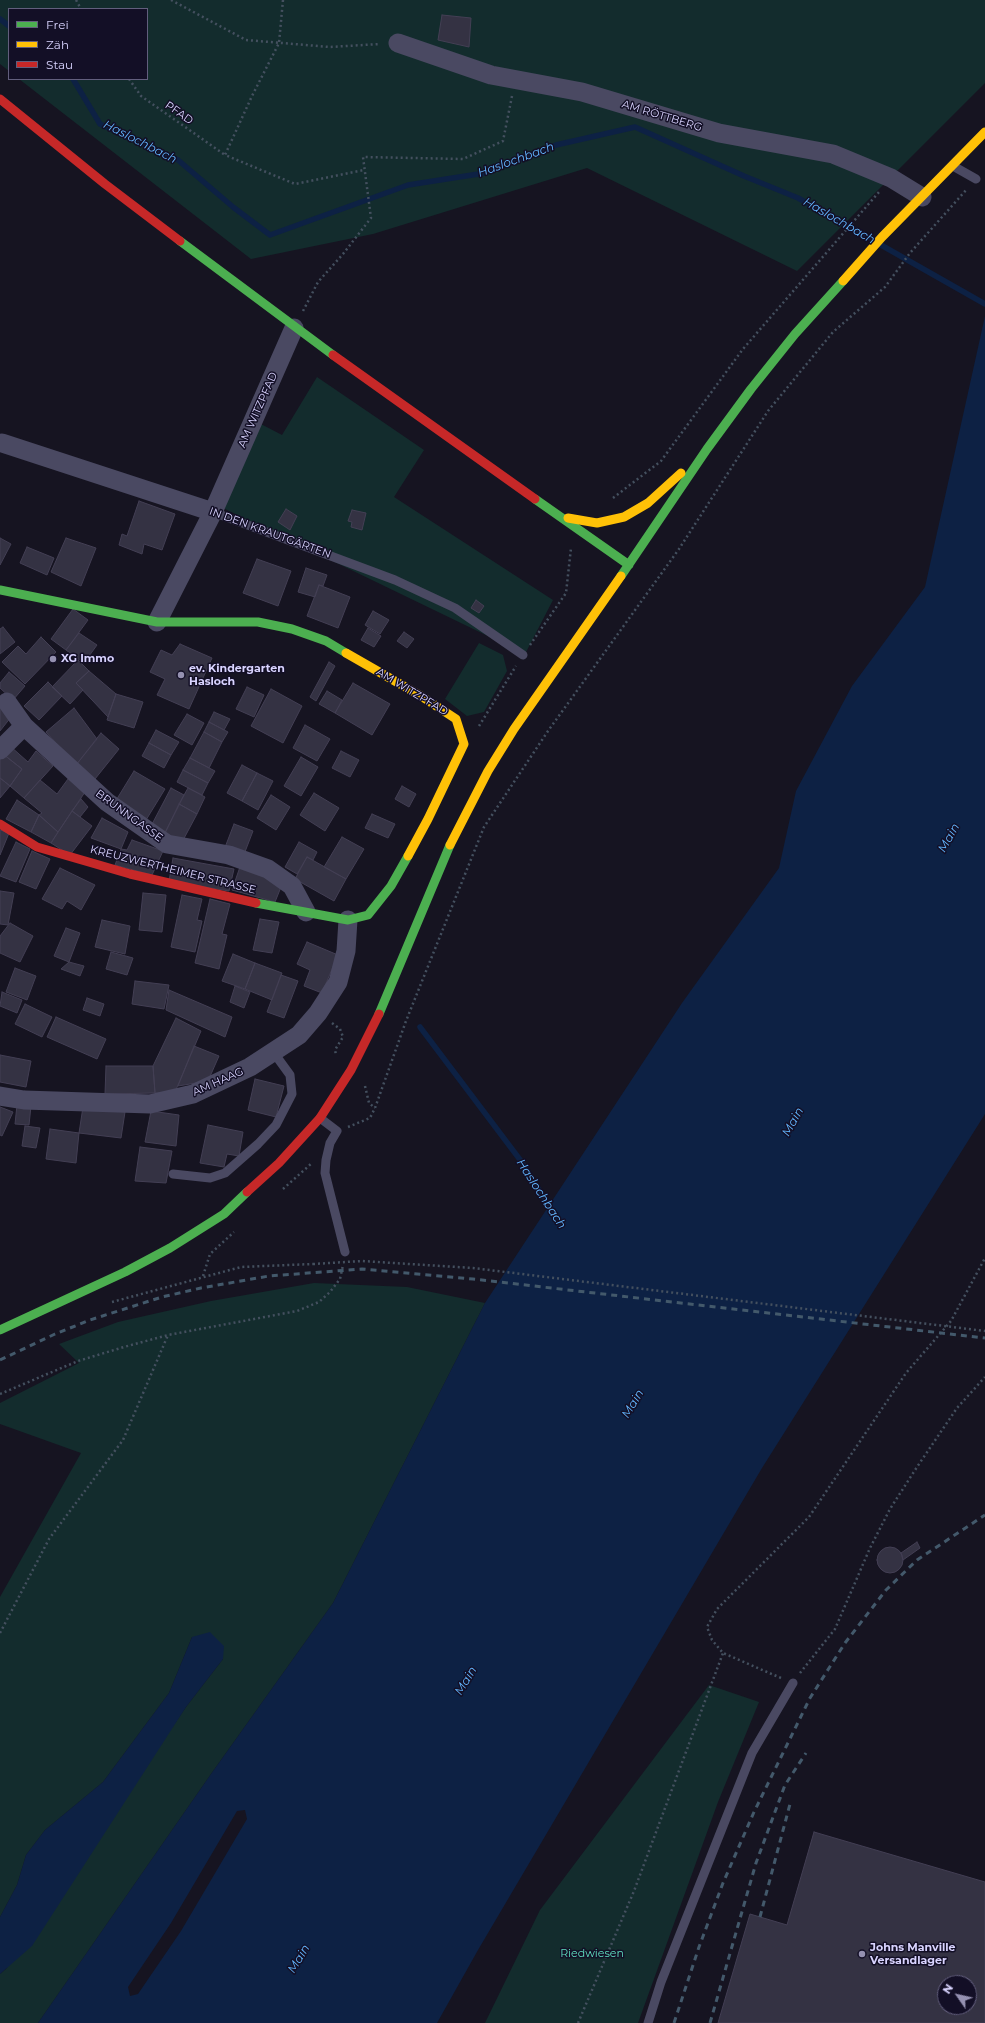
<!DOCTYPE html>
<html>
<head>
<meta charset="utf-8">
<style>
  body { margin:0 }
  #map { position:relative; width:985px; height:2023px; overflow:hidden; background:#161421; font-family:Montserrat,sans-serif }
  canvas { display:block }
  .legend { position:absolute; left:8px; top:8px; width:140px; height:72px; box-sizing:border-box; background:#130f26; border:1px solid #625e7d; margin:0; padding:5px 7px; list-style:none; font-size:12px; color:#d9d4ff }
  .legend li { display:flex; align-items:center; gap:8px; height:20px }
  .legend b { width:20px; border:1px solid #625e7d }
  .north { position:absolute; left:937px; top:1975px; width:40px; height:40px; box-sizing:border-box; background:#130f26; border:1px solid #625e7d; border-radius:50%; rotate:304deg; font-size:11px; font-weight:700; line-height:16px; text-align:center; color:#d9d4ff }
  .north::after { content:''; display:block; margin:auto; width:14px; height:18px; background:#9591b1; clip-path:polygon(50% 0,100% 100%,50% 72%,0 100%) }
</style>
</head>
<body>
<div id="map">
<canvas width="985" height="2023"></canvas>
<ul class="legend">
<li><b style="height:5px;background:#4caf50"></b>Frei</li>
<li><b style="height:5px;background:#ffc107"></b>Zäh</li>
<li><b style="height:5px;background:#c62828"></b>Stau</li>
</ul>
<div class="north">N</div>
</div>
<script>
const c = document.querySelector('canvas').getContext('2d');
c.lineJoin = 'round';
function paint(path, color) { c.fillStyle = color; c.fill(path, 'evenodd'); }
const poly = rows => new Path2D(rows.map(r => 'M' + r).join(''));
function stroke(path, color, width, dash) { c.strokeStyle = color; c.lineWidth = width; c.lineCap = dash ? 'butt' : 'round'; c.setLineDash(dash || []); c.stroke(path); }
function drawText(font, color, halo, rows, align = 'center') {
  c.font = font + ' Montserrat,sans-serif'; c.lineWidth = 3; c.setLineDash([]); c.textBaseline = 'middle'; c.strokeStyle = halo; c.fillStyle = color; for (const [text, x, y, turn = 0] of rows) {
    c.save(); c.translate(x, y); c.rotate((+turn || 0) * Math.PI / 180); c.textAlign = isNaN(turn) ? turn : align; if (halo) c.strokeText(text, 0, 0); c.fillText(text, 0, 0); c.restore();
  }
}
paint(poly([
  [0,0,985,0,985,83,797,271,587,168,373,234,251,259,19,79,147,79,147,9,9,9,9,71,0,64],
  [317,377,424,450,394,497,553,600,525,654,221,507,257,422,282,435],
  [479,643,503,655,507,671,484,712,467,716,445,699],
  [314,1283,407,1287,485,1303,333,1603,211,1774,38,2023,0,2023,0,1974,6,1969,186,1707,223,1659,192,1637,169,1693,103,1782,45,1830,26,1855,17,1885,0,1917,0,1597,81,1453,0,1424,0,1403,79,1363,59,1344,118,1322,211,1301],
  [709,1685,759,1702,718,1802,638,2023,485,2023,540,1910]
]), '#132c2d');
paint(poly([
  [985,316,985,1114,762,1468,478,1950,437,2023,38,2023,211,1774,333,1603,485,1303,682,1003,779,868,796,791,852,686,925,587],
  [245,1810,247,1819,181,1931,138,1994,130,1996,128,1987,171,1923,237,1811],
  [210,1632,224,1646,223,1659,186,1707,32,1946,0,1974,0,1917,17,1885,26,1855,45,1830,103,1782,169,1693,192,1637]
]), '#0d2144');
stroke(poly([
  [0,19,9,26],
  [73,79,100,124,178,160,233,207,270,235,408,185,485,173,556,145,635,127,744,176,798,198,874,240],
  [881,245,985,304],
  [420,1027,521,1161,553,1212]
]), '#0d2144', 5.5);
const building = poly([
  [442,15,471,18,469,47,438,40,442,15],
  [139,501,175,514,162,550,144,544,142,554,119,545,122,534,127,536,139,501],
  [286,509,297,516,290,530,278,522,286,509],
  [352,510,366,513,362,530,351,527,352,522,348,521,352,510],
  [0,538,11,544,0,565,0,538],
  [66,538,96,548,81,586,51,572,66,538],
  [27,547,54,558,47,575,20,563,27,547],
  [257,559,291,571,278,606,243,593,257,559],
  [306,568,327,575,323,586,319,585,315,597,298,592,306,568],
  [319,585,350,597,338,628,307,616,319,585],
  [476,600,484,606,479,613,471,608,476,600],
  [73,609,88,620,66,650,51,639,73,609],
  [373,611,389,620,380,634,365,625,373,611],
  [3,627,15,642,0,654,0,629,3,627],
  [368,628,381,636,374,647,361,640,368,628],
  [404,632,414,639,407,648,397,641,404,632],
  [79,633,97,645,84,663,66,650,79,633],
  [41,637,56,652,25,684,2,662,18,646,26,654,41,637],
  [180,644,212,658,189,709,157,695,165,679,150,672,161,650,172,655,180,644],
  [78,660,89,671,76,683,83,690,70,704,52,687,78,660],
  [329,662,335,666,316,701,310,697,329,662],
  [89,671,116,694,108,717,76,683,89,671],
  [9,672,25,686,13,700,0,688,0,683,9,672],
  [48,682,62,696,39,720,24,706,48,682],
  [353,683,390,704,372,735,335,713,353,683],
  [247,687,264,695,254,717,236,709,247,687],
  [271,689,302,706,283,743,251,726,271,689],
  [327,691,342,700,335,713,319,704,327,691],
  [116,694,143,702,134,728,107,720,116,694],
  [0,708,11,717,0,731,0,708],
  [74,708,97,739,76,765,46,732,74,708],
  [214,712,230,719,224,730,209,722,214,712],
  [187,714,204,723,192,745,174,735,187,714],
  [209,722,228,732,222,742,204,732,209,722],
  [305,725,330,739,317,761,293,748,305,725],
  [156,730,179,742,171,755,149,743,156,730],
  [204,732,222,742,209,768,190,758,204,732],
  [101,733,119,749,95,779,76,765,101,733],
  [149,743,171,755,164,768,142,756,149,743],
  [10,746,28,762,36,751,53,766,24,798,10,786,22,769,3,754,10,746],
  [341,751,359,760,350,777,332,768,341,751],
  [3,754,22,769,10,786,0,778,0,757,3,754],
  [301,757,318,767,301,796,284,786,301,757],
  [190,758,215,771,208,783,183,770,190,758],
  [242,765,257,773,242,801,227,793,242,765],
  [183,770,208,783,202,795,177,782,183,770],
  [134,771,165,789,146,820,115,802,134,771],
  [257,773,273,781,258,810,242,801,257,773],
  [0,778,10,786,0,798,0,778],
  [68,779,85,792,58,832,39,815,42,813,24,798,40,780,57,794,68,779],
  [402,786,416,794,409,807,395,799,402,786],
  [171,788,184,795,164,835,150,828,171,788],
  [188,788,205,797,197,814,179,804,188,788],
  [314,793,339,808,325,831,300,815,314,793],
  [271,795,290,807,276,830,257,818,271,795],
  [81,799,88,807,80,817,72,811,81,799],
  [17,800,39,815,31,832,6,819,17,800],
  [179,804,197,814,181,844,164,835,179,804],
  [72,811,92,826,70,855,51,843,72,811],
  [372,814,395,824,388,838,365,828,372,814],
  [39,815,58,832,51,843,31,832,39,815],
  [102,818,128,832,121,849,91,838,102,818],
  [234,824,253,831,243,857,224,850,234,824],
  [0,830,9,833,0,855,0,830],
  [342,837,364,849,346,879,324,867,342,837],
  [132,840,163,851,152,875,115,865,121,849,127,850,132,840],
  [16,842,30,849,16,882,0,876,16,842],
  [299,842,317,852,313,860,307,857,297,874,285,867,299,842],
  [32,851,50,859,36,889,19,882,32,851],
  [307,857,346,879,334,901,295,879,307,857],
  [173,858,234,869,229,891,169,881,173,858],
  [241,864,283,882,275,902,232,890,241,864],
  [60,868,95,885,81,910,67,901,62,909,42,899,60,868],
  [0,891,14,893,8,925,0,924,0,891],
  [143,893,166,895,162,932,139,930,143,893],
  [182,895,202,899,197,920,202,921,195,952,171,947,182,895],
  [210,899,230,904,222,934,227,935,219,969,195,963,210,899],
  [260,919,279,922,272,953,253,950,260,919],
  [102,920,130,926,125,954,95,947,102,920],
  [10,923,33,936,20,962,0,953,0,936,10,923],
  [66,928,80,933,69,962,54,956,66,928],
  [307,942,338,955,322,993,304,986,310,970,297,964,307,942],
  [111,952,133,958,127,975,106,969,111,952],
  [233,954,255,963,245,989,222,981,233,954],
  [69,962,84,966,80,976,61,969,69,962],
  [255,963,282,973,272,1000,245,989,255,963],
  [15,968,36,976,27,1000,6,992,15,968],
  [281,975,298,981,284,1018,267,1012,281,975],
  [135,981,169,985,164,1009,132,1004,135,981],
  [235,986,250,992,244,1008,230,1002,235,986],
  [169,990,232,1017,225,1037,166,1010,169,990],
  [2,992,22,1000,17,1013,0,1006,2,992],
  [87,998,104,1004,100,1016,83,1010,87,998],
  [25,1004,52,1017,42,1037,15,1024,25,1004],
  [56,1017,106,1039,97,1059,47,1037,56,1017],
  [176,1018,201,1031,175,1092,155,1093,153,1066,176,1018],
  [194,1046,219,1056,208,1081,178,1086,194,1046],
  [0,1055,31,1061,26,1087,0,1082,0,1055],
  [106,1066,153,1066,155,1093,105,1094,106,1066],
  [255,1079,284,1086,276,1117,248,1110,255,1079],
  [17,1105,31,1106,29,1125,15,1124,17,1105],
  [0,1107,13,1112,2,1136,0,1135,0,1107],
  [83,1107,125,1112,121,1138,79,1133,83,1107],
  [151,1111,179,1115,176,1146,145,1142,151,1111],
  [208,1125,243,1132,239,1156,227,1154,224,1167,200,1163,208,1125],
  [25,1126,40,1128,36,1148,22,1146,25,1126],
  [50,1129,79,1133,76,1163,46,1159,50,1129],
  [140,1147,172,1151,166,1183,135,1181,140,1147],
  [917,1542,920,1548,903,1560,901,1553,917,1542],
  '877 1560a13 13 0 1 1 26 0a13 13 0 1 1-26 0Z',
  [814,1832,985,1882,985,2023,718,2023,750,1914,787,1925,814,1832],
  [945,1983,969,1983,969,2007,945,2007,945,1983]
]);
paint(building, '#343243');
stroke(building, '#433f54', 1);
stroke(poly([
  [76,0,81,9],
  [171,0,246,40,330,47,380,44],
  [283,0,279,43,252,96,225,155,295,184,364,170],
  [129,79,141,96,225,155],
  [303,311,318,282,343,254,371,218,363,157,463,159,503,141,512,96],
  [613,498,661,461,743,349,879,192],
  [530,645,566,593,571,548],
  [479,726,516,666],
  [332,1023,340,1029,343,1037,335,1050,336,1055],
  [365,1086,369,1103,375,1108],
  [348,1127,370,1118,375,1108,406,1021,484,827,548,731,679,549,768,411,833,332,885,287,910,253,967,189],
  [283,1189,312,1163],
  [203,1276,210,1254,234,1232],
  [112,1302,241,1267,313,1264],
  [0,1394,78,1361,124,1347,168,1335,297,1311,319,1302,330,1292,340,1279,343,1265],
  [0,1633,49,1539,123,1440,168,1335],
  [800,1673,835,1629,870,1548,890,1509,917,1467,957,1408,985,1377],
  [781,1678,723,1653,712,1640,707,1627,717,1609,809,1517,906,1373,951,1321,985,1258],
  [578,2023,634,1891,723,1653]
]), '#44505f', 2.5, [2, 3]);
stroke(poly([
  [953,166,976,179],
  [213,512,395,580,455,608,523,655],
  [320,1118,337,1131,330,1143,326,1160,325,1173,345,1252],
  [173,1174,210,1178,225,1173,258,1144,276,1125,292,1094,290,1075,274,1053],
  [648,2023,661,1982,752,1753,793,1683]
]), '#4a4962', 9);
stroke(poly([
  [398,43,491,75,582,92,719,133,833,154,891,178,922,197],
  [2,443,213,512],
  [157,622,213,512,294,328],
  [7,702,24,726,107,802,167,844,229,855,268,869,292,886,306,912],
  [0,750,24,726],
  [0,1096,24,1100,150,1104,193,1094,250,1067,299,1035,318,1013,338,982,346,951,348,920]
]), '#4a4962', 19);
stroke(poly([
  [180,241,333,355],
  [535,499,629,565],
  [621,576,707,449,751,389,795,334,843,281],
  [0,590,157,622,258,622,292,629,326,641,346,653],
  [256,903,348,920,368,915,391,886,408,856],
  [379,1014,450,845],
  [0,1330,125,1272,170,1248,224,1214,247,1192]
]), '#4caf50', 9);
stroke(poly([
  [843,281,882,237,985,132],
  [568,518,597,523,624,517,648,503,681,473],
  [346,653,421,696,456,719,464,744,428,819,408,856],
  [450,845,488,771,514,729,621,576]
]), '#ffc107', 9);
stroke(poly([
  [0,99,105,184,180,241],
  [333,355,535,499],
  [0,824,37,847,130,874,256,903],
  [247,1192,279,1163,320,1118,351,1070,379,1014]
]), '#c62828', 9);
stroke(poly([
  [0,1360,55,1334,90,1320,162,1297,201,1288,269,1276,362,1269,473,1279,985,1338],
  [760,1917,790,1804],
  [674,2023,699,1947,723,1883,754,1812,810,1698,845,1643,886,1590,917,1560,985,1515],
  [710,2023,756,1863,785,1785,806,1753]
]), '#43596b', 3, [6, 5]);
stroke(poly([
  [313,1264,362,1261,473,1268,985,1331]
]), '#44505f', 2.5, [2, 3]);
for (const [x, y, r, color] of [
  [53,659,4,"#9591b1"],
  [181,675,4,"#9591b1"],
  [862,1954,4,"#9591b1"]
]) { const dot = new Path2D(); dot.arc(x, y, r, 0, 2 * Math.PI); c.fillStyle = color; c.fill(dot); stroke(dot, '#130f26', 1.5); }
drawText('11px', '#d9d4ff', '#130f26', [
  ["PFAD",179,113,35],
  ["AM RÖTTBERG",662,116,17],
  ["AM WITZPFAD",258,410,-66],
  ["IN DEN KRAUTGÄRTEN",270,533,20],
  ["AM WITZPFAD",412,692,31],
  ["BRUNNGASSE",129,816,36],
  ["KREUZWERTHEIMER STRASSE",173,870,14],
  ["AM HAAG",218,1082,-24]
]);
drawText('bold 11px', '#d9d4ff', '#130f26', [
  ["XG Immo",61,659],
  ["ev. Kindergarten",189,669],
  ["Hasloch",189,682],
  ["Johns Manville",870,1948],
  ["Versandlager",870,1961]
], 'left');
drawText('11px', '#5fe0c0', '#130f26', [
  ["Riedwiesen",592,1954]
]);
drawText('italic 12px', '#62b6ff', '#130f26', [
  ["Haslochbach",140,142,27],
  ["Haslochbach",516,160,-20],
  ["Haslochbach",839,221,30],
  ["Main",949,838,-61],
  ["Main",793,1122,-61],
  ["Haslochbach",541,1194,57],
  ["Main",633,1404,-59],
  ["Main",466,1681,-59],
  ["Main",299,1959,-59]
]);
</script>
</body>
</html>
